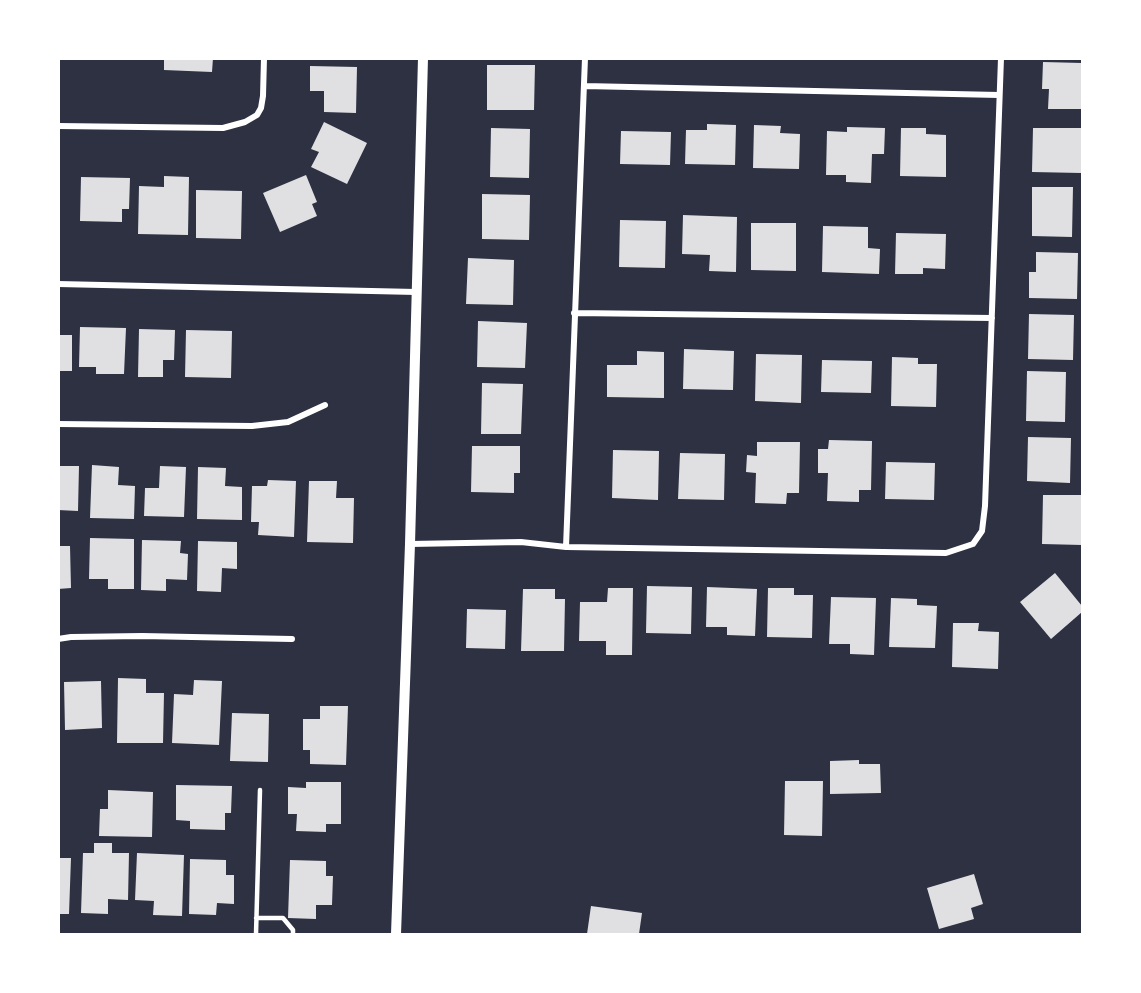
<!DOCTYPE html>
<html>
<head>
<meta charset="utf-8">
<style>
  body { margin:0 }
  #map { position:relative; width:1141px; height:993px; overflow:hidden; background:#2d3142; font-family:Commissioner,sans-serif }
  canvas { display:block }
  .frame { position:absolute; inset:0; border:60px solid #fff; pointer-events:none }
</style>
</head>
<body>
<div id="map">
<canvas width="1141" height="993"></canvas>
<div class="frame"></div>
</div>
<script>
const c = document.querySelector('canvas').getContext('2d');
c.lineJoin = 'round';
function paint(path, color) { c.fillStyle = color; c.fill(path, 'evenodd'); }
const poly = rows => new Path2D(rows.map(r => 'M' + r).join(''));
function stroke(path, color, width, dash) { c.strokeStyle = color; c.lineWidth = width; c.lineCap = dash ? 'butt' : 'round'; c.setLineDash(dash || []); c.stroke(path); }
paint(poly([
  [164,58,213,58,212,72,164,70],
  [1043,62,1082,63,1082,109,1048,109,1049,89,1042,89],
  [487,65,535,65,534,110,487,110],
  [310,66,357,67,356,113,324,112,324,91,310,91],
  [324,122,367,143,347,184,311,167,319,152,311,149],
  [707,124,736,125,735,165,685,164,686,130,707,130],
  [754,125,781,126,780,133,800,134,799,169,753,168],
  [847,127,885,128,884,154,872,154,871,183,846,182,846,175,826,175,827,131,847,132],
  [491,128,530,129,529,178,490,177],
  [901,128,926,128,926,134,946,135,946,177,900,176],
  [1033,128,1082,128,1081,173,1032,172],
  [621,131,671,132,670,165,620,164],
  [306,175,317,202,312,204,317,216,280,232,263,193],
  [164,176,189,177,188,235,138,234,139,186,164,187],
  [81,177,130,178,129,209,122,209,122,222,80,221],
  [1032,187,1073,187,1072,237,1032,236],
  [196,190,242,191,241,239,196,238],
  [482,194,530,195,529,240,482,239],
  [683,215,737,217,736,272,709,271,710,255,682,254],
  [620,220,666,221,665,268,619,267],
  [751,223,796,223,796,271,751,270],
  [823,226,868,227,868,248,880,249,879,274,822,272],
  [896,233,946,234,945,269,923,268,923,274,895,274],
  [1036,252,1078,253,1077,299,1029,298,1029,272,1036,272],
  [468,258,514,260,513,305,466,304],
  [1029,314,1074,315,1073,360,1028,359],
  [478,321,527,323,525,368,477,367],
  [80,327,126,328,124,374,96,374,96,367,79,367],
  [139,329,175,330,174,360,163,360,163,377,138,377],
  [186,330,232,331,231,378,185,377],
  [58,335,72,335,72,371,58,371],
  [684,349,734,351,733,390,683,389],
  [637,351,664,352,664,398,607,397,607,365,637,365],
  [756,354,802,355,801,403,755,401],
  [892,357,918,358,918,364,937,364,936,407,891,406],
  [822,360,872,361,871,393,821,392],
  [1027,371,1066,372,1065,422,1026,421],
  [482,383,523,384,521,434,481,434],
  [1028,437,1071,438,1070,483,1027,481],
  [829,440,872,441,871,490,859,490,859,502,827,501,828,473,818,473,818,449,828,449],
  [757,442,800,442,799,493,787,493,786,504,755,503,756,473,746,472,747,455,757,456],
  [472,446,520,446,520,473,514,473,514,493,471,492],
  [613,450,659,451,658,500,612,498],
  [680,453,725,454,724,500,678,499],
  [886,462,935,463,934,500,885,499],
  [92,465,119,467,118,485,135,486,134,519,90,518],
  [58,466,79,466,78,511,58,510],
  [160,466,186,467,184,517,144,516,145,488,159,488],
  [198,467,226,468,225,486,242,487,242,520,197,519],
  [268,480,296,481,294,537,258,535,259,522,251,522,252,486,267,486],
  [309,481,337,481,336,498,354,498,353,543,307,542],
  [1043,495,1082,495,1082,545,1042,544],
  [90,538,134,539,134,589,108,589,108,579,89,579],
  [142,540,181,541,180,553,188,554,187,580,166,579,166,591,141,590],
  [198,541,237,542,237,569,222,568,221,592,197,591],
  [58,546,70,546,71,588,58,589],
  [1055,573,1082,606,1082,612,1051,639,1020,602],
  [647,586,692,587,691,634,646,633],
  [707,587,757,589,755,636,727,635,727,627,706,627],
  [608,588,633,588,632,655,606,655,606,641,579,641,580,602,607,602],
  [768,588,794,588,794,595,813,595,812,638,767,637],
  [523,589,555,589,555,599,565,599,564,651,521,651],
  [831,597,876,598,874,655,850,654,850,644,829,644],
  [891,598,917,599,917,605,937,606,935,648,889,647],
  [467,609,506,610,505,649,466,648],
  [953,623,979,623,978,631,999,632,998,669,952,667],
  [118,678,146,679,146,693,164,693,163,743,117,743],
  [194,680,222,681,219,745,172,743,174,694,193,695],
  [101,681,102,728,65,730,64,682],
  [320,706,348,706,346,765,310,764,310,750,303,750,303,719,320,719],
  [232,713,269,714,268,762,230,761],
  [859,760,859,764,880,764,881,793,830,794,830,761],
  [785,781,823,781,822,836,784,835],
  [306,782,341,782,341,824,326,824,326,832,296,831,297,814,288,814,288,787,306,788],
  [176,785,232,786,231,813,225,813,225,830,190,829,190,821,176,820],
  [108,790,153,792,152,837,99,836,100,809,108,809],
  [94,843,112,843,112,853,129,853,128,900,108,899,108,914,81,913,83,853,94,853],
  [137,853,184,855,182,916,153,915,154,901,135,900],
  [58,858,71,858,69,914,58,914],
  [190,859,226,860,226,875,234,875,234,904,217,903,216,915,189,914],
  [290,860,326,861,326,876,333,876,332,905,316,905,316,919,288,918],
  [974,874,983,904,971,908,974,919,939,929,927,888],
  [591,906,642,913,639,934,587,934]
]), '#e0e0e3');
stroke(poly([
  [256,918,283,918,293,930,293,934],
  [256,934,260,790]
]), '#fff', 4.5);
stroke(poly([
  [584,86,999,95],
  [58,126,223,128,245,122,257,115,261,108,263,96,264,58],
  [58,284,416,292],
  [574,313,992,318],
  [58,424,252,426,288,422,325,405],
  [410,544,521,542,566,547,946,553,973,544,982,531,985,506,1001,58],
  [566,547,585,58],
  [58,639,71,637,142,636,292,639]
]), '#fff', 6);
stroke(poly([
  [396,934,410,544,423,58]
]), '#fff', 10);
</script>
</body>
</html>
